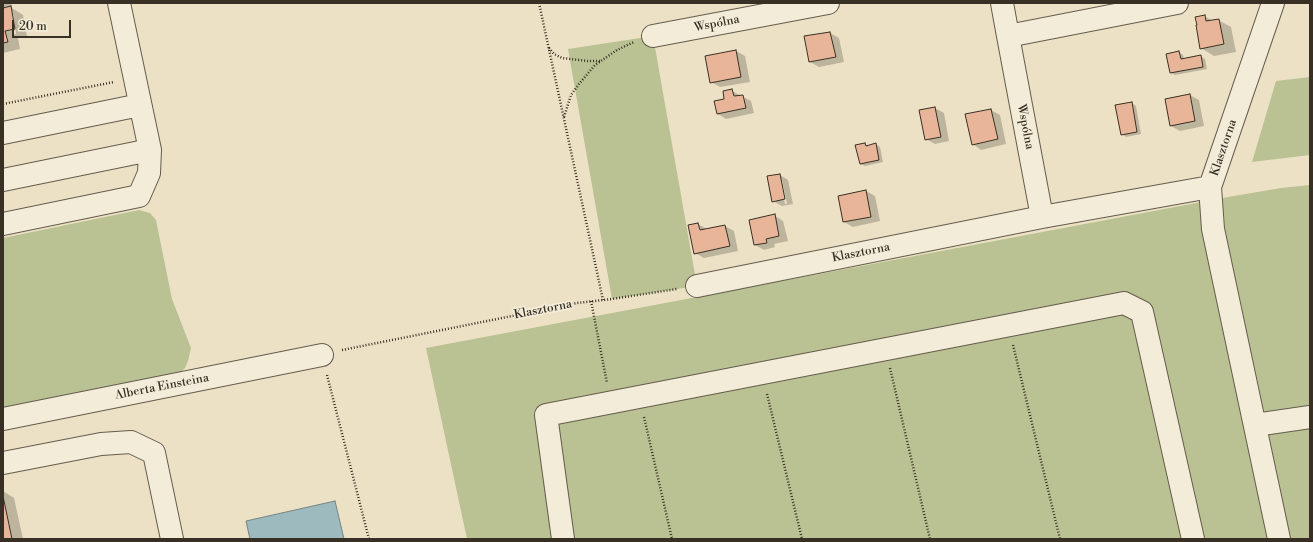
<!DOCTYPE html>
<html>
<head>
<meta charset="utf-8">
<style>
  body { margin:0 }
  #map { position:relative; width:1313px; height:542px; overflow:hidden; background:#ede1c5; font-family:"Libre Bodoni",serif }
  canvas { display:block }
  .frame { position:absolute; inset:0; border:4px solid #383025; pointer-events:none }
  .scale { position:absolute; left:12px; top:20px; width:59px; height:18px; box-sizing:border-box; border:2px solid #383025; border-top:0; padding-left:5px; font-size:12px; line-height:14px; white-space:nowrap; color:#383025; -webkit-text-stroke:3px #f3ecd9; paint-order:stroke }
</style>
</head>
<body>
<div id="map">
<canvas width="1313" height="542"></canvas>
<div class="frame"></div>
<div class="scale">20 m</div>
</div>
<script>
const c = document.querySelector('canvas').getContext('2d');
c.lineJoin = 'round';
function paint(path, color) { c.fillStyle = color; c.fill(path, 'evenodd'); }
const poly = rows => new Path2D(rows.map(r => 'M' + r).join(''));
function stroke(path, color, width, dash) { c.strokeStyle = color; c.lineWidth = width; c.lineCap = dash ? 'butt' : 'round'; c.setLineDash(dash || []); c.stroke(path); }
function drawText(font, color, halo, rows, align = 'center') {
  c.font = font + ' "Libre Bodoni",serif'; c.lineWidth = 3.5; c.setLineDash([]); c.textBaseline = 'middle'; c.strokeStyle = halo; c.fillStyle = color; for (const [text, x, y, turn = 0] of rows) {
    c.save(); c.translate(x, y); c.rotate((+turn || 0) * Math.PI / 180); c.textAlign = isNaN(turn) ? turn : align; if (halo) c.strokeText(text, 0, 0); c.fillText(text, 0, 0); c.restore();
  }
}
paint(poly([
  [653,36,697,286,612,299,568,49],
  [1310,77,1310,155,1252,162,1276,81],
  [1310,185,1310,539,467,539,426,348,1228,197,1281,188],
  [139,210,150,213,156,220,172,299,191,348,188,361,185,368,176,376,3,414,3,238]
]), '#bac293');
const water = poly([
  [335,501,344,539,250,539,246,521,335,501]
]);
paint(water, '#9dbbbe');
stroke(water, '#758381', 1);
paint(poly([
  [3,3,11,3,12,8,23,15,27,36,18,38,20,49,3,53],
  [11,13,13,13,16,34,14,34],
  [1204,16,1213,21,1218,20,1231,27,1236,52,1214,56,1201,48],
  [830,33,839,38,844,62,819,67,810,62],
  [736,51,745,56,750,82,720,87,711,82],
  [1179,52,1183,55,1184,59,1200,56,1205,59,1207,69,1175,75,1171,73],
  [732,91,751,101,754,113,726,119,718,114],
  [1190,95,1199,100,1204,126,1180,131,1171,126],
  [1132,103,1136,106,1141,134,1126,137,1122,134],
  [935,108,944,113,949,141,935,144,926,139],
  [991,110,1000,115,1006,144,981,150,973,144],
  [865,144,869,146,876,144,880,147,883,162,865,166,860,164],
  [780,175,788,180,793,204,782,206,773,201],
  [780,180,782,180,787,204,785,204],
  [866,191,875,196,880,221,853,227,844,222],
  [774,215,783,221,788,241,774,244,775,247,764,250,755,245],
  [698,224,707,229,725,226,734,231,738,251,704,258,695,253],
  [3,491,14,498,23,539,3,539]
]), '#0003');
const building = poly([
  [11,6,15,29,5,31,8,42,3,43,3,8,11,6],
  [1205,15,1206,21,1219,19,1224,44,1200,49,1196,25,1197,25,1195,17,1205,15],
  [830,32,836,57,809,62,804,36,830,32],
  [736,50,741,77,710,83,705,56,736,50],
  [1179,51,1181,59,1201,55,1203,67,1170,73,1166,54,1179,51],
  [732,89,734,96,743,95,746,108,717,114,714,101,724,99,723,91,732,89],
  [1190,94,1195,121,1170,126,1165,99,1190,94],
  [1132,102,1137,132,1121,135,1115,105,1132,102],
  [935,107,941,137,925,140,919,110,935,107],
  [991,109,998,139,972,145,965,114,991,109],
  [865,143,866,146,876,143,879,160,860,164,855,145,865,143],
  [780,174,785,199,772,202,767,176,780,174],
  [866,190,871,217,843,222,838,196,866,190],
  [775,214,779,236,766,239,767,243,754,245,749,220,775,214],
  [698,223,700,230,725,225,730,246,694,254,688,225,698,223],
  [3,496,12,539,3,539,3,496]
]);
paint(building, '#e9b598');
stroke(building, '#383025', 1);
const minor = poly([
  [1002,3,1008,36,1177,3],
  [653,36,828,3],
  [1008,36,1042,217],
  [3,133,140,105],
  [3,180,150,150],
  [1210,187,1213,229,1279,539],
  [3,224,139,196,149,173,150,150,119,3],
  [697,286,1042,217,1210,187,1273,3],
  [3,419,322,355],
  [1255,425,1310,417],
  [3,463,101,444,131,442,154,453,172,539],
  [563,539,546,415,1124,303,1142,312,1193,539]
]);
stroke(minor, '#655c4d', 24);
stroke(poly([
  [539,3,603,300],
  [549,48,554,54,562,58,588,61,600,61],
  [3,104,114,82],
  [564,117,571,95,579,84,595,65,617,50,634,42],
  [591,301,607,383],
  [1013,345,1060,539],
  [342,350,577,303,612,299,677,289],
  [890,368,930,539],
  [327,375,369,539],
  [767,394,802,539],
  [644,417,672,539]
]), '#383025', 2.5, [1, 2]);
stroke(minor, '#f3ecd9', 22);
drawText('12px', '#383025', '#f3ecd9', [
  ["Wspólna",717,24,-11],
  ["Wspólna",1025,127,79],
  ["Klasztorna",1224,148,-71],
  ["Klasztorna",861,253,-11],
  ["Klasztorna",543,310,-11],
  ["Alberta Einsteina",162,387,-11]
]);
</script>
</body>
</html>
